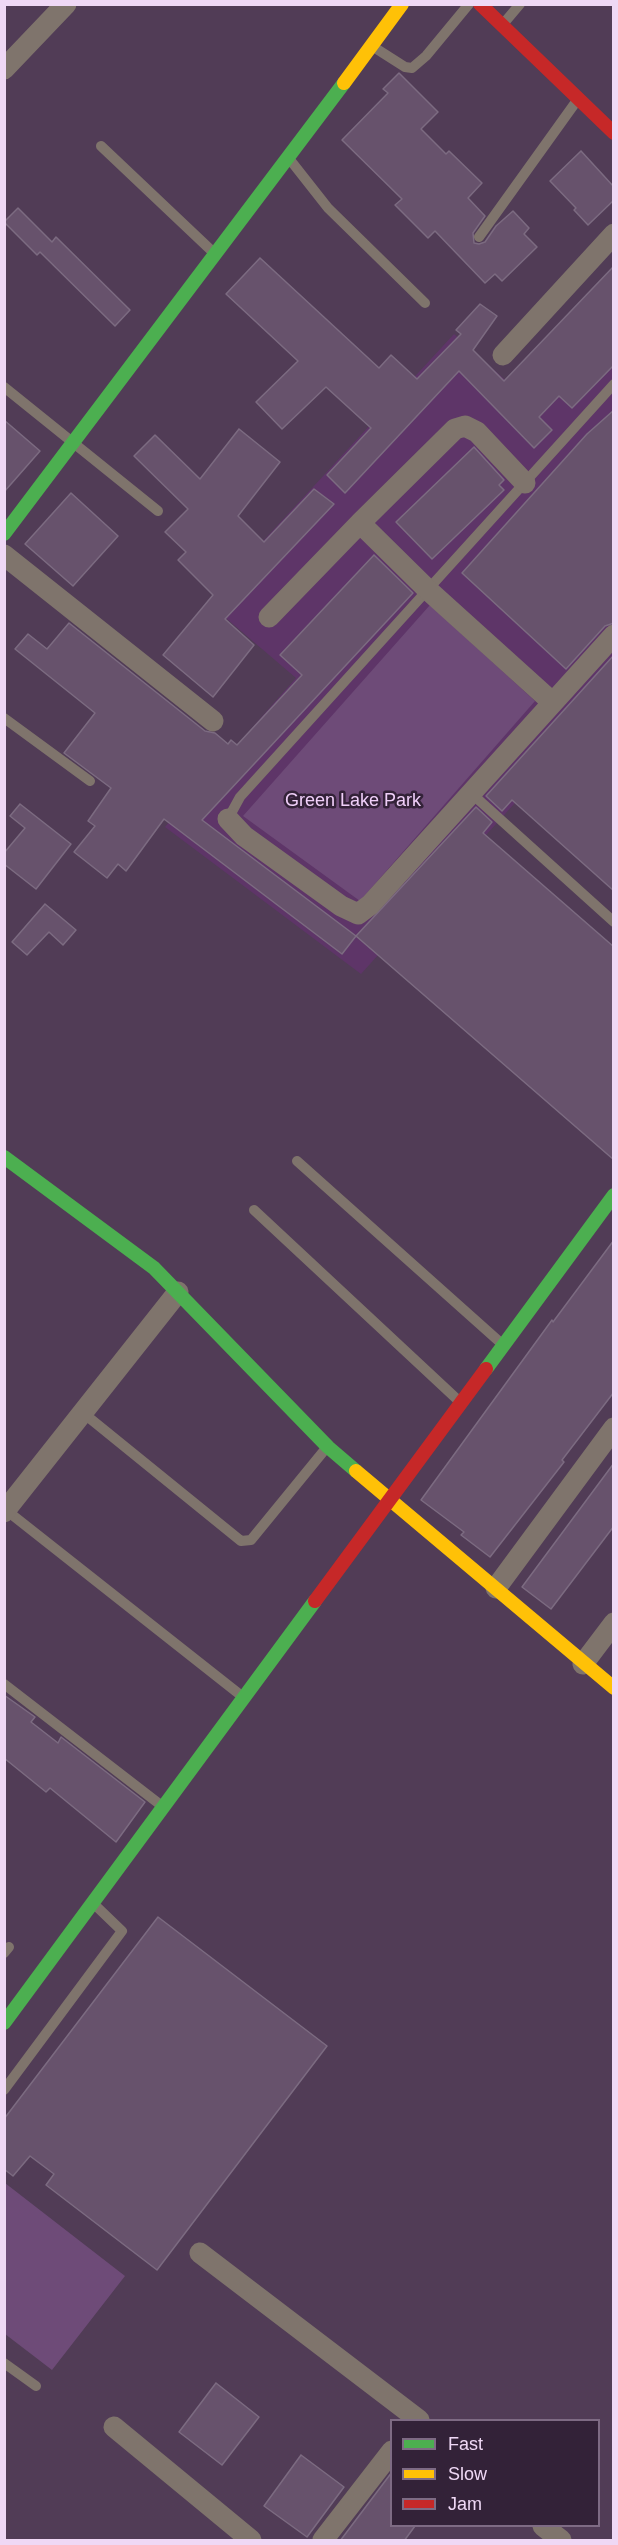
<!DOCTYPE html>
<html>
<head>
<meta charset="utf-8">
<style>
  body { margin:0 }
  #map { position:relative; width:618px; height:2545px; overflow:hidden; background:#513c56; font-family:Helvetica,sans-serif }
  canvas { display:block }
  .frame { position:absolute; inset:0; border:6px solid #efd8f5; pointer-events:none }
  .legend { position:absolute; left:390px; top:2419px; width:210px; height:108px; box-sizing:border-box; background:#332238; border:2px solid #7e6b84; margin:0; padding:8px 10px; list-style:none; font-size:18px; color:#efd8f5 }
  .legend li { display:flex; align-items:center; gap:12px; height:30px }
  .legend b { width:30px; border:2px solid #7e6b84 }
</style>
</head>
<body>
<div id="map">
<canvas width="618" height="2545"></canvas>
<div class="frame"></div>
<ul class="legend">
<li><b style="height:8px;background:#4caf50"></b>Fast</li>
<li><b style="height:8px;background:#ffc107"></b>Slow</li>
<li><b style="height:8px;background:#c62828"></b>Jam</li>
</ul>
</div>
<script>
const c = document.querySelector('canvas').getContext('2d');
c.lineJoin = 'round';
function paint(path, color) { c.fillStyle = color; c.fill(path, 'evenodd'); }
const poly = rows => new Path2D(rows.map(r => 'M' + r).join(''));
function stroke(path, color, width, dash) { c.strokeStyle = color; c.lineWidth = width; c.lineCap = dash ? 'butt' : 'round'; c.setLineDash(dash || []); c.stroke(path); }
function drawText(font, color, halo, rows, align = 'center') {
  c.font = font + ' Helvetica,sans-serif'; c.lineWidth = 5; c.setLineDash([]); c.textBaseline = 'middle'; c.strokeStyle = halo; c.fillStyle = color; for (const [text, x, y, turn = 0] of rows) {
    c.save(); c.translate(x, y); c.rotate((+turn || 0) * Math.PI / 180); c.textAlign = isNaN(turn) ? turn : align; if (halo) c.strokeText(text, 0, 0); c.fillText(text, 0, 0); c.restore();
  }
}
paint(poly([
  [613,276,613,694,361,974,165,827,296,678,207,602,454,334,513,387]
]), '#5e3568');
paint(poly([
  [430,605,535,701,360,901,243,816],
  [5,2183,125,2276,52,2370,5,2334]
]), '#6e4b78');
const building = poly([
  [399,73,438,112,421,129,446,154,449,151,482,183,468,198,485,216,473,233,474,243,479,244,485,242,496,226,513,211,529,228,524,234,537,247,502,281,495,274,485,283,435,231,428,238,395,205,402,199,342,140,388,93,383,89,399,73],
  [581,151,614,187,614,200,588,225,574,210,576,208,550,181,581,151],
  [18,208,52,242,56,237,130,310,115,326,40,252,37,255,4,222,18,208],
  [260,258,379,368,391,355,417,379,461,334,456,330,480,304,497,316,473,350,504,381,614,266,614,365,572,408,559,396,539,417,552,430,534,448,459,371,345,493,327,475,371,428,326,387,282,429,256,402,298,361,226,294,260,258],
  [614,410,614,623,605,626,566,669,462,573,587,434,614,410],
  [4,420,40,451,4,492,4,420],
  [239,429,280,462,238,516,264,542,314,489,334,504,225,619,254,645,213,697,163,655,213,595,178,560,186,552,165,532,188,509,134,456,155,435,200,479,239,429],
  [474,447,504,480,499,485,504,490,432,559,396,522,474,447],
  [71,493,118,536,73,586,25,544,71,493],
  [374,555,413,593,202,820,356,936,342,954,164,819,126,871,118,864,107,878,74,852,95,826,88,821,111,788,64,753,95,713,15,649,28,634,47,649,69,623,205,731,215,733,228,744,231,740,237,745,302,675,280,655,374,555],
  [614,655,614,891,512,800,502,811,486,796,614,655],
  [20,804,71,844,36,889,4,864,4,853,25,828,10,816,20,804],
  [476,807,492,822,483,833,614,947,614,1160,356,936,476,807],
  [45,904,76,930,63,945,49,932,27,955,12,942,45,904],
  [614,1240,614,1392,562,1460,564,1462,490,1557,461,1535,464,1532,421,1500,552,1320,553,1322,614,1240],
  [614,1463,614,1526,551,1609,522,1587,614,1463],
  [4,1695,35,1717,31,1722,58,1743,61,1737,145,1802,116,1842,50,1788,46,1792,4,1758,4,1695],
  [158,1917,327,2046,157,2270,46,2185,54,2174,30,2156,13,2176,4,2169,4,2119,158,1917],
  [216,2383,259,2417,222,2465,179,2432,216,2383],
  [301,2455,344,2487,307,2537,264,2506,301,2455],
  [392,2472,392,2526,415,2526,404,2541,340,2541,392,2472]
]);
paint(building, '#67526c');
stroke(building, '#7c6b81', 1.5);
stroke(poly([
  [504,23,520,4],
  [372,46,405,67,412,68,426,56,469,4],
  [101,146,214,253],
  [291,161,328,208,425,303],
  [479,237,578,99],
  [4,387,158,511],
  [4,718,90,781],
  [471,793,614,922],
  [228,819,240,797,614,384],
  [297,1161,502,1344],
  [254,1210,460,1402],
  [82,1412,241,1541,251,1540,327,1447],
  [6,1510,243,1697],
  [4,1684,162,1806],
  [4,1953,9,1947],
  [4,2090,122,1931,95,1905],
  [4,2363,36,2386]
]), '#7f746c', 10);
stroke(poly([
  [4,69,66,4],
  [503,355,614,234],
  [360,523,455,429,465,426,477,432,525,483],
  [4,555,213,721],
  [269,617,360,523,428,590,552,702],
  [228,819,244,836,341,906,358,914,370,905,614,635],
  [4,1512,178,1292],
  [496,1588,614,1428],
  [583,1664,614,1623],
  [200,2253,419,2420],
  [114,2427,251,2540],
  [543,2526,561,2540],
  [323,2540,392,2451]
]), '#7f746c', 21);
stroke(poly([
  [4,534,344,83],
  [4,1157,154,1268,328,1447,356,1471],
  [486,1369,614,1195],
  [4,2023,315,1601]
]), '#4caf50', 14);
stroke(poly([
  [344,83,402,4],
  [356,1471,614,1688]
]), '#ffc107', 14);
stroke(poly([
  [480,4,614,133],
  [315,1601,486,1369]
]), '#c62828', 14);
drawText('18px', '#f0cff9', '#332238', [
  ["Green Lake Park",353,801]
]);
</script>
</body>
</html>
